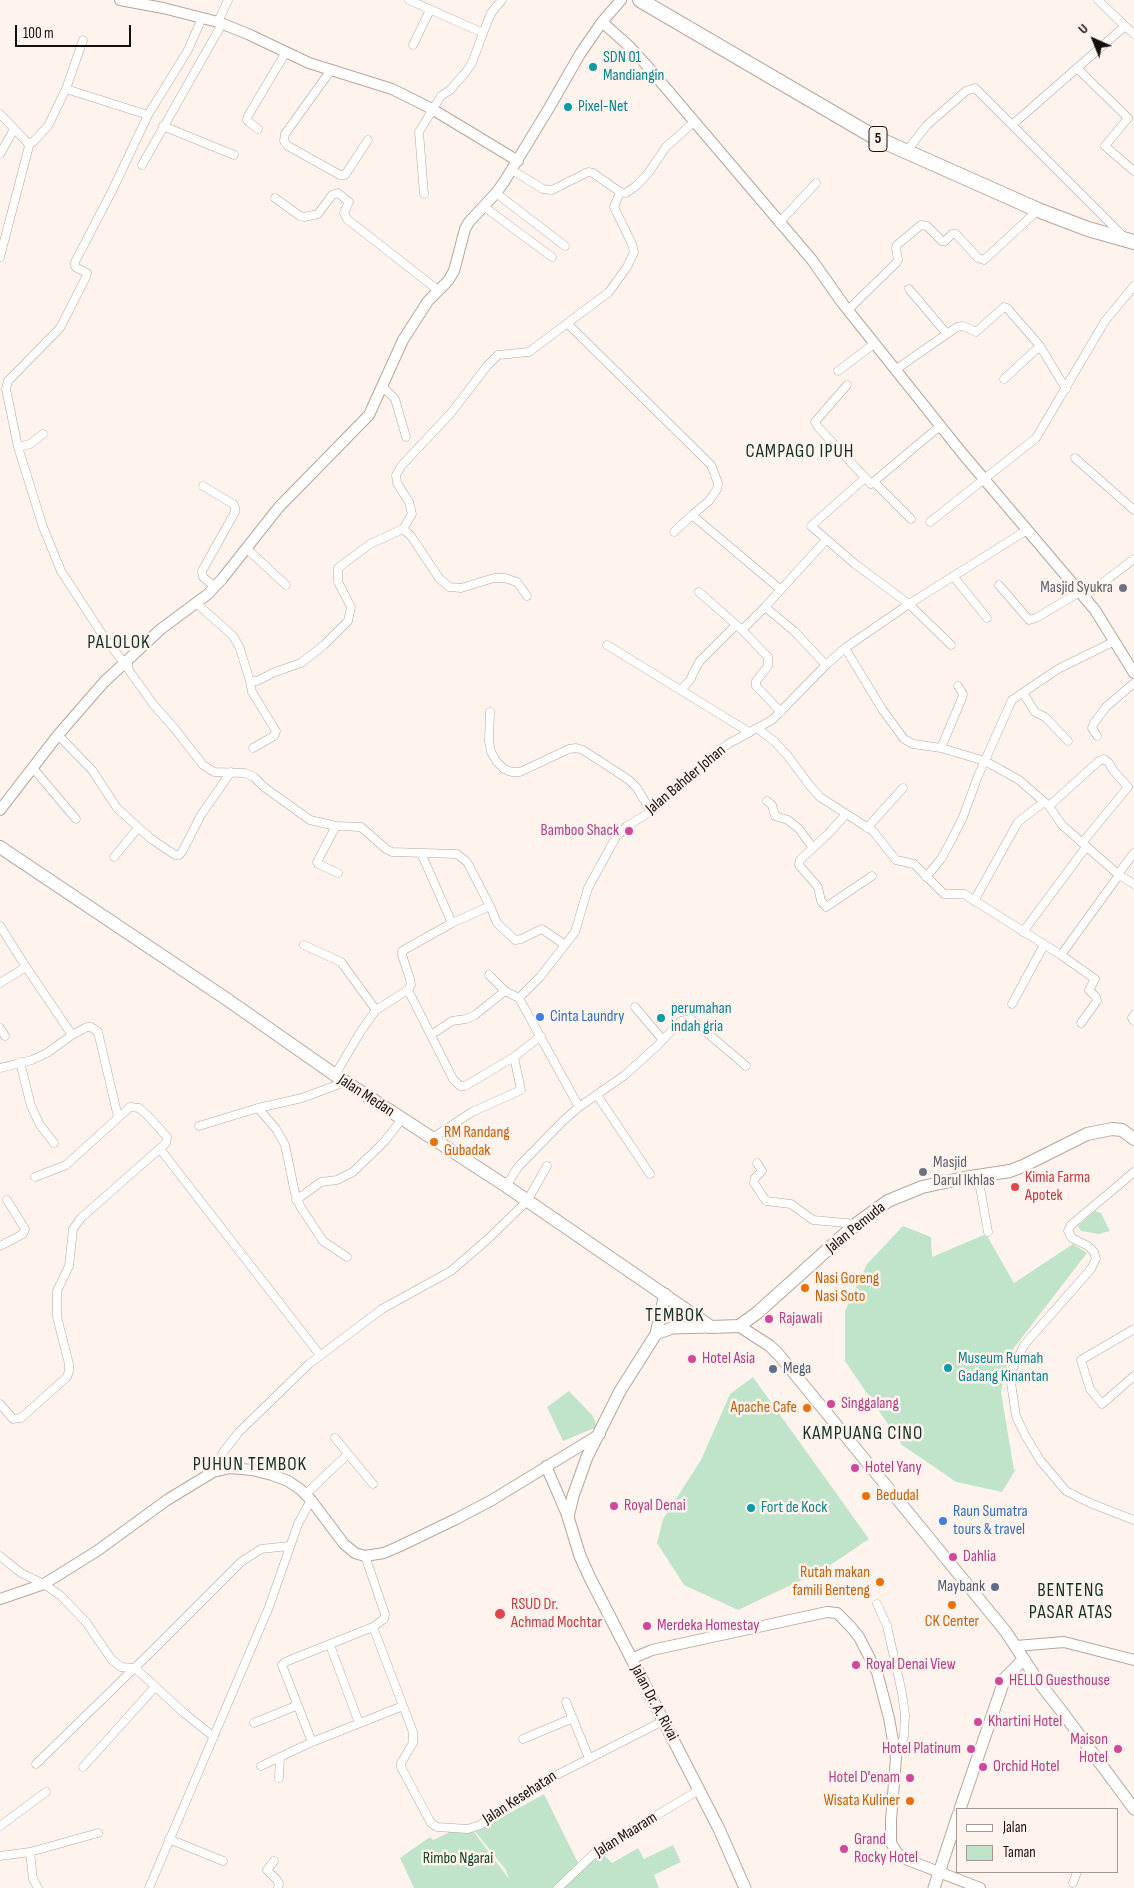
<!DOCTYPE html>
<html>
<head>
<meta charset="utf-8">
<style>
  body { margin:0 }
  #map { position:relative; width:1134px; height:1888px; overflow:hidden; background:#fff4ed; font-family:"Sofia Sans Condensed",sans-serif }
  canvas { display:block }
  .legend { position:absolute; left:956px; top:1808px; width:162px; height:65px; box-sizing:border-box; background:#fff4ed; border:1px solid #a29993; margin:0; padding:6px 9px; list-style:none; font-size:15px; color:#16100c }
  .legend li { display:flex; align-items:center; gap:10px; height:25px }
  .legend b { width:25px; border:1px solid #a29993 }
  .north { position:absolute; left:1069px; top:15px; width:50px; height:50px; -webkit-text-stroke:4px #fff4ed; paint-order:stroke; rotate:316deg; font-size:14px; font-weight:700; line-height:20px; text-align:center; color:#16100c }
  .north::after { content:''; display:block; margin:auto; width:18px; height:22px; background:#16100c; clip-path:polygon(50% 0,100% 100%,50% 72%,0 100%) }
  .scale { position:absolute; left:15px; top:25px; width:116px; height:22px; box-sizing:border-box; border:2px solid #16100c; border-top:0; padding-left:6px; font-size:15px; line-height:18px; white-space:nowrap; color:#16100c; -webkit-text-stroke:4px #fff4ed; paint-order:stroke }
</style>
</head>
<body>
<div id="map">
<canvas width="1134" height="1888"></canvas>
<ul class="legend">
<li><b style="height:6px;background:#fff"></b>Jalan</li>
<li><b style="height:14px;background:#bfe4ca"></b>Taman</li>
</ul>
<div class="north">U</div>
<div class="scale">100 m</div>
</div>
<script>
const c = document.querySelector('canvas').getContext('2d');
c.lineJoin = 'round';
function paint(path, color) { c.fillStyle = color; c.fill(path, 'evenodd'); }
const poly = rows => new Path2D(rows.map(r => 'M' + r).join(''));
function stroke(path, color, width, dash) { c.strokeStyle = color; c.lineWidth = width; c.lineCap = dash ? 'butt' : 'round'; c.setLineDash(dash || []); c.stroke(path); }
function drawText(font, color, halo, rows, align = 'center') {
  c.font = font + ' "Sofia Sans Condensed",sans-serif'; c.lineWidth = 5; c.setLineDash([]); c.textBaseline = 'middle'; c.strokeStyle = halo; c.fillStyle = color; for (const [text, x, y, turn = 0] of rows) {
    c.save(); c.translate(x, y); c.rotate((+turn || 0) * Math.PI / 180); c.textAlign = isNaN(turn) ? turn : align; if (halo) c.strokeText(text, 0, 0); c.fillText(text, 0, 0); c.restore();
  }
}
paint(poly([
  [1095,1211,1101,1213,1110,1231,1099,1234,1081,1231,1078,1226],
  [903,1226,931,1237,932,1257,986,1234,1014,1283,1073,1244,1087,1253,1010,1353,1001,1392,1014,1470,1016,1469,1002,1492,956,1482,902,1445,845,1361,845,1311,867,1264],
  [753,1377,869,1539,823,1570,738,1610,684,1585,657,1543,663,1519,701,1460,730,1394],
  [569,1391,593,1416,597,1427,563,1441,547,1407],
  [544,1794,581,1869,603,1854,612,1863,638,1848,644,1859,673,1845,681,1862,654,1875,659,1888,414,1888,400,1858,430,1837,433,1840,448,1833,445,1827,471,1828,509,1879,506,1870,473,1829,490,1824]
]), '#bfe4ca');
const minor = poly([
  [409,0,483,33,472,63,465,73,450,90,441,96,419,132,424,194],
  [218,22,228,0],
  [1125,26,1134,34],
  [483,33,491,13,502,0],
  [413,45,430,10],
  [1077,68,1128,118,1105,146,1134,171],
  [331,70,285,134,284,141,288,146,340,175,345,175,368,140],
  [66,89,148,115],
  [0,114,27,142,29,146,0,257],
  [1012,125,1125,26,1098,0],
  [163,126,234,155],
  [258,129,249,122,247,120,248,116,286,52],
  [28,144,33,142,48,126,66,89,83,40],
  [906,152,927,125,966,91,975,88,1124,237],
  [0,154,14,129],
  [142,165,222,24],
  [512,170,543,189,552,190,588,172,593,173,620,192,626,193,636,186,649,172,666,147,694,122],
  [496,193,565,246],
  [275,198,300,216,304,217,318,214,332,195,338,193,349,202,344,213,347,219,439,291],
  [483,206,552,257],
  [779,223,816,183],
  [909,289,947,334],
  [848,310,896,263,898,260,896,248,897,245,921,225,927,226,942,241,945,241,952,234,956,234,978,258,984,260,1038,210],
  [568,324,711,465,718,483,717,489,709,501,692,515,780,589],
  [895,370,957,327,963,326,976,332,1004,307,1007,308,1040,346,1066,389],
  [838,371,875,343],
  [1004,379,1040,346],
  [847,385,815,422,818,427,871,484,940,426],
  [382,386,395,399,406,437],
  [18,447,30,444,43,434],
  [1075,458,1134,510],
  [864,479,811,526,855,564,909,604,951,645],
  [874,482,911,519],
  [203,486,233,504,235,507,235,512,202,571,203,577,215,587],
  [930,522,1036,438,1105,321,1134,286],
  [403,529,411,536,439,578,449,587,461,588,494,578,505,578,517,582,527,596],
  [674,532,692,515],
  [826,540,765,607,794,631,826,665],
  [246,548,286,585],
  [953,576,987,618],
  [999,585,1029,620,1036,618,1080,592],
  [699,592,742,630,768,657,768,666,756,681,756,686,781,712],
  [1084,597,1134,559],
  [196,603,232,635,239,646,250,681,257,681,275,672,301,663,324,645,348,621,351,607,338,582,338,568,370,544,403,529,412,514,409,502,397,483,396,475,402,465,451,413,487,366,498,355,529,352,609,292,627,267,634,252,632,244,614,207,620,192],
  [742,630,765,607],
  [607,645,749,732],
  [845,648,882,709,904,739,913,744,941,748,985,761,1019,780,1049,806,1062,825,1119,875],
  [128,660,128,669,153,704,175,729,203,765,214,772,245,773,254,777,264,787,310,820,336,826,361,827,386,849,392,852,457,854,467,862,490,906,497,923,515,940,521,939,542,929,565,945],
  [124,663,104,637,61,571,43,527,18,447,6,389,8,381,60,328,86,277,87,273,77,268,75,266,75,262,112,191,148,115,188,50,202,18],
  [250,681,252,692,276,731,274,736,253,748],
  [681,690,690,680,699,662,736,625],
  [1023,693,1035,712,1045,717,1068,741],
  [490,712,489,741,491,752,497,762,504,769,512,772,520,772,569,749,576,748,583,750,629,780,637,788,651,812],
  [757,728,775,742,787,755,811,787,820,797,873,831,896,860,914,864,944,894,964,894,1061,955,1119,875,1134,884],
  [58,735,92,770,117,808,150,838,175,855,179,855,182,852,201,815,231,772],
  [1097,736,1092,728,1094,723,1106,707,1134,683],
  [941,748,962,698,963,694,958,686],
  [32,767,76,819],
  [767,801,772,805,775,816,788,820,799,829,813,848],
  [1049,806,1099,761,1104,759,1109,763,1113,770,1128,787,1082,843],
  [846,814,829,833,800,860,799,865,818,887,821,901,826,907,872,876],
  [336,826,317,862,318,864,338,873],
  [867,828,903,788],
  [421,853,452,923],
  [114,857,138,828],
  [1118,874,1134,853],
  [926,877,941,859,952,839,963,817,978,776,1012,700,1058,669,1115,641],
  [974,901,1018,822,1044,802],
  [0,926,26,967,72,1035],
  [1023,932,1086,847],
  [304,945,341,962,376,1010],
  [1061,955,1095,979,1089,990,1096,997,1097,1001,1081,1023],
  [489,975,505,991,519,998],
  [0,983,26,967],
  [408,990,453,1079,460,1086,465,1086,514,1057,541,1036],
  [1012,1004,1044,945],
  [635,1007,663,1040],
  [1134,1015,1132,1018,1134,1021],
  [0,1028,5,1036],
  [431,1035,452,1021,466,1019,475,1015,505,991],
  [20,1062,31,1106,40,1125,54,1143],
  [0,1068,32,1060,47,1053,72,1035,87,1027,91,1027,98,1032,118,1117],
  [335,1075,361,1031,376,1010,408,990,411,985,410,979,402,955,402,951,452,923,490,906],
  [597,1095,650,1174],
  [579,1107,519,998,540,977,575,932,588,888,616,837,627,826,655,809,707,760,728,744,772,720,826,665,845,648,909,604,1027,530],
  [258,1108,276,1129,285,1145,295,1193,300,1206,323,1241,347,1257],
  [199,1126,258,1108,302,1098,345,1082],
  [432,1138,472,1112,521,1090,514,1057],
  [160,1149,320,1355],
  [757,1163,762,1171,755,1178,754,1183,766,1201,791,1204,813,1220,856,1224],
  [1134,1172,1071,1225,1068,1231,1072,1238,1088,1246,1094,1252,1096,1259,1091,1269,1024,1345,1012,1370,1011,1383,1016,1416,1025,1435,1040,1460,1066,1491,1090,1503,1134,1520],
  [978,1176,988,1232],
  [506,1186,518,1167,564,1120,579,1107,625,1075,658,1045,681,1021,691,1019,746,1066],
  [296,1200,321,1182,337,1180,353,1172,384,1142,402,1119],
  [0,1246,23,1234,25,1229,7,1200],
  [1134,1329,1081,1360,1090,1389,1102,1404,1134,1376],
  [0,1404,13,1419,21,1418,67,1377,69,1371,69,1364,57,1317,57,1291,69,1266,73,1229,81,1218,166,1143,167,1137,148,1116,139,1108,130,1107,66,1165,35,1177],
  [335,1438,373,1484],
  [213,1472,224,1451,239,1432,309,1364,382,1309,451,1271,488,1239,527,1201,547,1166],
  [306,1494,348,1454],
  [0,1556,21,1573,44,1584,61,1596,86,1622,112,1660,121,1667,135,1668,184,1713,214,1737],
  [877,1604,887,1626,902,1693,905,1715,904,1736,897,1756],
  [373,1627,413,1732,413,1743,401,1763,401,1767,431,1823,437,1827,468,1829,480,1825,545,1781,663,1721],
  [330,1645,359,1723],
  [566,1702,589,1758],
  [254,1723,298,1705],
  [523,1739,573,1718],
  [312,1742,282,1665,285,1662,373,1627,384,1619,385,1614,365,1556],
  [36,1764,153,1650,241,1562,261,1549,289,1546],
  [261,1766,312,1742,403,1706],
  [83,1767,155,1687],
  [279,1778,280,1757],
  [0,1826,46,1792],
  [169,1839,223,1861],
  [0,1856,30,1852],
  [274,1861,267,1870,277,1880,279,1884,278,1888],
  [1073,1883,1077,1872],
  [38,1888,33,1879,30,1852,98,1833],
  [149,1888,269,1607,298,1524,311,1500],
  [558,1888,598,1850,699,1790]
]);
const tertiary = poly([
  [120,0,163,8,218,22,248,34,309,63,392,89,432,109,518,161],
  [602,22,630,47,648,67,812,260,843,304,962,453,1095,610,1134,673],
  [0,810,58,735,104,682,161,629,208,594,222,579,279,507,369,415,403,340,428,301,448,281,454,271,465,229,469,222,496,193,504,182,549,108,580,54,602,22,621,0],
  [546,1466,568,1517],
  [0,1599,44,1584,97,1551,167,1500,213,1472,230,1468,252,1470,272,1475,288,1481,300,1489,311,1500,344,1544,355,1553,365,1556,384,1553,400,1546,456,1519,492,1500,600,1434],
  [1016,1646,1064,1642,1134,1660],
  [631,1659,652,1650,827,1612,837,1613,850,1626,859,1637,877,1672,889,1718,896,1758,891,1820,891,1843,898,1854,908,1860,980,1888]
]);
const secondary = poly([
  [665,1294,656,1334,620,1391,587,1457,573,1496,568,1517,580,1556,590,1578,719,1829,745,1888],
  [739,1326,770,1346,779,1355,966,1583,1006,1632,1038,1681,1063,1713,1134,1809],
  [656,1334,672,1328,711,1327],
  [960,1809,1005,1678,1024,1659],
  [934,1888,958,1815]
]);
const primary = poly([
  [0,847,225,998,335,1075,506,1186,711,1327,739,1326,757,1313,856,1224,888,1201,922,1187,964,1178,1010,1171,1023,1166,1087,1134,1112,1129,1122,1130,1134,1139]
]);
const trunk = poly([
  [640,0,876,138,1038,210,1088,229,1134,242]
]);
stroke(minor, '#b6a59a', 9);
stroke(tertiary, '#b6a59a', 12);
stroke(secondary, '#b6a59a', 13);
stroke(primary, '#b6a59a', 14);
stroke(trunk, '#b6a59a', 16);
stroke(minor, '#fff', 8);
stroke(tertiary, '#fff', 10);
stroke(secondary, '#fff', 11);
stroke(primary, '#fff', 12);
stroke(trunk, '#fff', 14);
for (const [x, y, r, color] of [
  [593,67,5,"#0f9aa8"],
  [568,107,5,"#0f9aa8"],
  [1123,588,5,"#6b7280"],
  [629,831,5,"#d1479c"],
  [540,1017,5,"#3f7fe0"],
  [661,1018,5,"#0f9aa8"],
  [434,1142,5,"#e8710a"],
  [923,1172,5,"#6b7280"],
  [1015,1187,5,"#e0444e"],
  [805,1288,5,"#e8710a"],
  [769,1319,5,"#d1479c"],
  [692,1359,5,"#d1479c"],
  [948,1368,5,"#0f9aa8"],
  [773,1369,5,"#5c6f8a"],
  [831,1404,5,"#d1479c"],
  [807,1408,5,"#e8710a"],
  [855,1468,5,"#d1479c"],
  [866,1496,5,"#e8710a"],
  [614,1506,5,"#d1479c"],
  [751,1508,5,"#0f9aa8"],
  [943,1521,5,"#3f7fe0"],
  [953,1557,5,"#d1479c"],
  [880,1582,5,"#e8710a"],
  [995,1587,5,"#5c6f8a"],
  [952,1605,5,"#e8710a"],
  [500,1614,6,"#e0444e"],
  [647,1626,5,"#d1479c"],
  [856,1665,5,"#d1479c"],
  [999,1681,5,"#d1479c"],
  [978,1722,5,"#d1479c"],
  [971,1749,5,"#d1479c"],
  [1118,1749,5,"#d1479c"],
  [983,1767,5,"#d1479c"],
  [910,1778,5,"#d1479c"],
  [910,1801,5,"#e8710a"],
  [844,1849,5,"#d1479c"]
]) { const dot = new Path2D(); dot.arc(x, y, r, 0, 2 * Math.PI); c.fillStyle = color; c.fill(dot); stroke(dot, '#fff4ed', 2); }
for (const [x, y, w] of [
  [878,139,18]
]) { const box = new Path2D(); box.roundRect(x - w / 2, y - 12.5, w, 25, 4); c.fillStyle = '#fff4ed'; c.fill(box); stroke(box, '#16100c', 1); }
drawText('bold 15px', '#16100c', null, [
  ["5",878,139]
]);
drawText('16px', '#0d838f', '#fff4ed', [
  ["SDN 01",603,58],
  ["Mandiangin",603,76],
  ["Pixel-Net",578,107],
  ["perumahan",671,1009],
  ["indah gria",671,1027],
  ["Museum Rumah",958,1359],
  ["Gadang Kinantan",958,1377],
  ["Fort de Kock",761,1508]
], 'left');
drawText('16px', '#5b616d', '#fff4ed', [
  ["Masjid Syukra",1113,588],
  ["Masjid",933,1163,"left"],
  ["Darul Ikhlas",933,1181,"left"]
], 'right');
drawText('16px', '#16100c', '#fff4ed', [
  ["Jalan Bahder Johan",686,780,-40],
  ["Jalan Medan",366,1096,33],
  ["Jalan Pemuda",856,1228,-39],
  ["Jalan Dr. A. Rivai",654,1703,62],
  ["Jalan Kesehatan",520,1798,-33],
  ["Jalan Maaram",626,1835,-32]
]);
drawText('16px', '#b23c85', '#fff4ed', [
  ["Bamboo Shack",619,831,"right"],
  ["Rajawali",779,1319],
  ["Hotel Asia",702,1359],
  ["Singgalang",841,1404],
  ["Hotel Yany",865,1468],
  ["Royal Denai",624,1506],
  ["Dahlia",963,1557],
  ["Merdeka Homestay",657,1626],
  ["Royal Denai View",866,1665],
  ["HELLO Guesthouse",1009,1681],
  ["Khartini Hotel",988,1722],
  ["Maison",1108,1740,"right"],
  ["Hotel",1108,1758,"right"],
  ["Hotel Platinum",961,1749,"right"],
  ["Orchid Hotel",993,1767],
  ["Hotel D'enam",900,1778,"right"],
  ["Grand",854,1840],
  ["Rocky Hotel",854,1858]
], 'left');
drawText('16px', '#366cbe', '#fff4ed', [
  ["Cinta Laundry",550,1017],
  ["Raun Sumatra",953,1512],
  ["tours & travel",953,1530]
], 'left');
drawText('16px', '#c56008', '#fff4ed', [
  ["RM Randang",444,1133],
  ["Gubadak",444,1151],
  ["Nasi Goreng",815,1279],
  ["Nasi Soto",815,1297],
  ["Apache Cafe",797,1408,"right"],
  ["Bedudal",876,1496],
  ["Rutah makan",870,1573,"right"],
  ["famili Benteng",870,1591,"right"],
  ["CK Center",952,1622,"center"],
  ["Wisata Kuliner",900,1801,"right"]
], 'left');
drawText('16px', '#be3a42', '#fff4ed', [
  ["Kimia Farma",1025,1178],
  ["Apotek",1025,1196],
  ["RSUD Dr.",511,1605],
  ["Achmad Mochtar",511,1623]
], 'left');
drawText('16px', '#4e5e75', '#fff4ed', [
  ["Mega",783,1369],
  ["Maybank",985,1587,"right"]
], 'left');
drawText('16px', '#104024', '#fff4ed', [
  ["Rimbo Ngarai",458,1859]
]);
c.letterSpacing = '1px';
drawText('19px', '#123027', '#fff4ed', [
  ["CAMPAGO IPUH",800,452],
  ["PALOLOK",119,643],
  ["TEMBOK",675,1316],
  ["KAMPUANG CINO",863,1434],
  ["PUHUN TEMBOK",250,1465],
  ["BENTENG",1071,1591],
  ["PASAR ATAS",1071,1613]
]);
c.letterSpacing = '0px';
</script>
</body>
</html>
